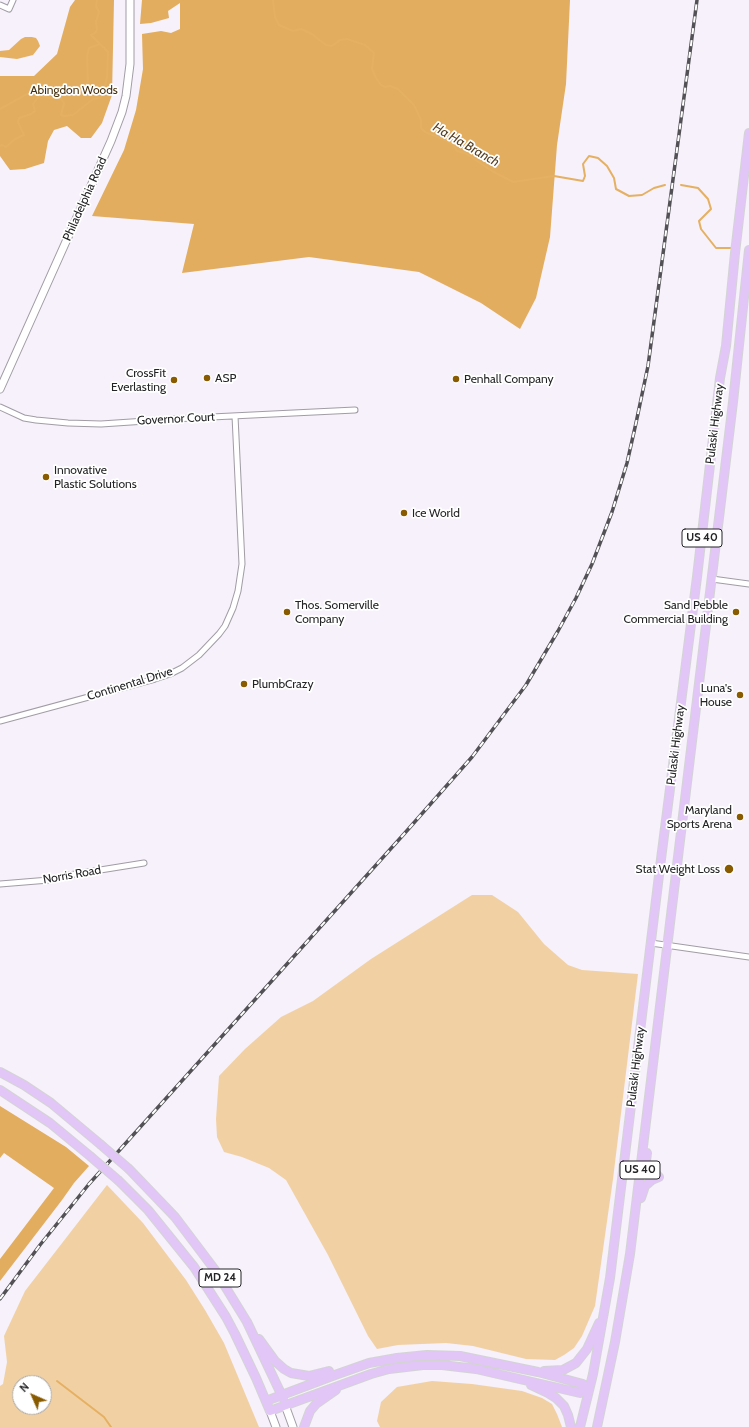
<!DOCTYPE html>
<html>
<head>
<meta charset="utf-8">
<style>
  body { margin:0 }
  #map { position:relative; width:749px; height:1427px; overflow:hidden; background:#f6f1fa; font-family:Cabin,sans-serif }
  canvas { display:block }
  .north { position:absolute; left:12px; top:1375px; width:40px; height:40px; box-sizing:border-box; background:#fff; border:1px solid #a7a7a8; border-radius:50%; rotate:315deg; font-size:11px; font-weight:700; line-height:16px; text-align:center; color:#242326 }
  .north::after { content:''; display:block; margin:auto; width:14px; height:18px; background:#895b00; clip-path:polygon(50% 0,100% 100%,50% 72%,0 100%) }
</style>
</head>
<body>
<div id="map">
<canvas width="749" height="1427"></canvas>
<div class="north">N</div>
</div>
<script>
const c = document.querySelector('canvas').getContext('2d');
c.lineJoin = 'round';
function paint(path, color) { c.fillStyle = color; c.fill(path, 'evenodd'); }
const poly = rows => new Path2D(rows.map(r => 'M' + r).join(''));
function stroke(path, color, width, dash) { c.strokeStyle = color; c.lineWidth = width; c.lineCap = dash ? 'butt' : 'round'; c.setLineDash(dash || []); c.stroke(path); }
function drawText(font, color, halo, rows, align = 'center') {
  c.font = font + ' Cabin,sans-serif'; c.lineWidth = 3.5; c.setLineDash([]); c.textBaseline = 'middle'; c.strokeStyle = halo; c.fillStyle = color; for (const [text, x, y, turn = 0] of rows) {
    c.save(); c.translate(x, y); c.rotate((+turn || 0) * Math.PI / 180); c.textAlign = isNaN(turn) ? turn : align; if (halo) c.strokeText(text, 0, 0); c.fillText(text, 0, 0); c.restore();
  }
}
paint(poly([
  [472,895,492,895,518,912,544,944,568,965,582,970,638,974,613,1179,595,1306,582,1336,574,1348,564,1355,555,1360,526,1359,473,1346,446,1343,398,1345,377,1349,368,1336,328,1255,286,1180,269,1168,242,1157,224,1152,217,1137,216,1119,219,1076,245,1049,281,1017,313,1001,371,959],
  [107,1185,143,1223,186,1280,205,1310,224,1343,259,1427,0,1427,0,1386,3,1384,7,1362,4,1336,25,1291],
  [20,1383,44,1383,44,1407,20,1407],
  [432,1381,472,1384,522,1391,542,1398,552,1404,557,1414,562,1427,380,1427,377,1421,381,1402,397,1387]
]), '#f1d1a4');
paint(poly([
  [75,0,114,0,112,95,102,123,91,138,81,138,67,126,54,130,48,141,44,163,25,169,10,170,0,156,0,76,34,76,57,54,70,7],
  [142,0,570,0,566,84,557,145,550,237,536,298,520,329,481,303,419,272,309,257,182,273,194,224,92,216,124,150,136,110,143,69,142,34,161,31,171,33,180,29,180,3,168,11,169,18,151,23,140,24],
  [0,1106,66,1147,89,1166,74,1183,62,1200,0,1281,0,1259,54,1188,4,1153,0,1158]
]), '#e2ad5f');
paint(poly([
  [25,37,32,37,36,38,38,41,40,46,33,55,17,59,0,57,0,51,9,50,21,39]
]), '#e5b062');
stroke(poly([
  [273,0,275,17,279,25,293,31,301,29,312,34,326,45,332,46,340,40,347,39,365,45,374,53,372,69,376,78,381,85,385,87,390,86,398,89,414,105,421,120,421,128,425,132,445,140,453,145,457,151,465,153,492,171,513,182,554,176,583,181,585,176,583,164,589,156,598,158,607,166,614,178,616,189,629,196,642,195,654,188,665,185],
  [0,109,29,93,45,89,81,89,88,82,87,57,89,48,100,44],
  [0,146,2,145,6,147,15,139,24,135,18,122,19,118,31,114,35,111,33,104,40,95,49,98,57,98,61,99,64,103,61,115,64,116,73,115,93,99,100,98,104,91,107,77,108,52,91,35,95,33,97,30,96,22,99,12,96,6,97,0],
  [681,185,698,188,708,199,711,209,699,221,701,229,716,248,731,248],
  [57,1381,104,1417,111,1427]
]), '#e5b062', 2);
const minor = poly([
  [0,5,9,9,13,0],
  [0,407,24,418,36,420,68,423,101,424,191,418,355,410],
  [712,579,749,584],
  [0,721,155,679,170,674,182,668,199,655,219,634,225,626,233,608,238,591,242,564,235,416],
  [0,884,49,880,69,875,144,863],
  [651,943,749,957]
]);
const secondary = poly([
  [0,389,111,141,122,112,126,96,130,64,130,0],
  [285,1405,293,1427],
  [270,1411,276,1427]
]);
const trunk = poly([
  [0,1072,24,1085,51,1103,100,1144],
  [0,1090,50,1123,90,1156],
  [129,1169,175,1217,215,1270,247,1322,283,1398],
  [119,1181,148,1210,194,1267,226,1317,235,1334,256,1378,270,1411,371,1374,389,1369,423,1365,442,1365,476,1369,580,1393,585,1389],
  [641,1198,645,1186,652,1180,659,1177,648,1166,646,1161,647,1153],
  [259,1339,275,1361,284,1369,291,1373,309,1376,329,1371],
  [544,1371,563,1370,576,1363,587,1349,599,1323],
  [531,1385,548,1393,556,1398,564,1406,568,1415,571,1427],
  [266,1401,335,1375,369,1363,397,1358,427,1355,460,1356,538,1372,583,1384,585,1389],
  [304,1427,310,1411,316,1404,336,1390],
  [580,1427,593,1374,610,1278,660,867,697,577,720,378,726,346,735,253,749,133],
  [597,1427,615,1342,630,1254,733,402,749,250]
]);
stroke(minor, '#a19ca5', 7);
stroke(secondary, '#a19ca5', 9);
stroke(trunk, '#d3d3d4', 10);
stroke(minor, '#fff', 5);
stroke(secondary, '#fff', 7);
stroke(trunk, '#e3c6f8', 8);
const rail = poly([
  [0,1299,40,1245,89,1184,404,834,472,757,526,685,558,631,576,598,592,564,612,512,627,463,636,423,648,366,697,0]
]);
stroke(rail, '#535155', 3.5);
stroke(rail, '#fff', 2, [6]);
const trunkBridge = poly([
  [100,1144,129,1169],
  [90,1156,119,1181]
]);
stroke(trunkBridge, '#d3d3d4', 10, []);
stroke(trunkBridge, '#e3c6f8', 8);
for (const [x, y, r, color] of [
  [207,378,4,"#895b00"],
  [456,379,4,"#895b00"],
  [174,380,4,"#895b00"],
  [46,477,4,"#895b00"],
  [404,513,4,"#895b00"],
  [287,612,4,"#895b00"],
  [736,612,4,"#895b00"],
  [244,684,4,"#895b00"],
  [740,695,4,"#895b00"],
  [740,817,4,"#895b00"],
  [729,869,5,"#895b00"]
]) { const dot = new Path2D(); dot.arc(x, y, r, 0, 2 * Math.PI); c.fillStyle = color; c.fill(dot); stroke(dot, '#fff', 1.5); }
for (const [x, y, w] of [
  [702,538,40],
  [640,1170,40],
  [220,1278,42]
]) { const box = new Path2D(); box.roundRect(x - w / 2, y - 9, w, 18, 3); c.fillStyle = '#fff'; c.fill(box); stroke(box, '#242326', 1); }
drawText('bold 11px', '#242326', null, [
  ["US 40",702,538],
  ["US 40",640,1170],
  ["MD 24",220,1278]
]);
drawText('12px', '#432d0a', '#fff', [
  ["Abingdon Woods",74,90]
]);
drawText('12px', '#242326', '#fff', [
  ["Philadelphia Road",85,199,-66],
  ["Governor Court",176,419,-3],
  ["Pulaski Highway",715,424,-83],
  ["Continental Drive",130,684,-17],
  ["Pulaski Highway",676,745,-83],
  ["Norris Road",72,875,-10],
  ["Pulaski Highway",636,1067,-83]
]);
drawText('12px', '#242326', '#fff', [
  ["CrossFit",166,373,"right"],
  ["Everlasting",166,387,"right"],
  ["ASP",215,378],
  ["Penhall Company",464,379],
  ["Innovative",54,470],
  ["Plastic Solutions",54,484],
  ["Ice World",412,513],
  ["Thos. Somerville",295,605],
  ["Company",295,619],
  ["Sand Pebble",728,605,"right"],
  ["Commercial Building",728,619,"right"],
  ["PlumbCrazy",252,684],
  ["Luna's",732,688,"right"],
  ["House",732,702,"right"],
  ["Maryland",732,810,"right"],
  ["Sports Arena",732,824,"right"],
  ["Stat Weight Loss",720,869,"right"]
], 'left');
drawText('italic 13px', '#56401f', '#fff', [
  ["Ha Ha Branch",466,145,30]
]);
</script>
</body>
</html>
